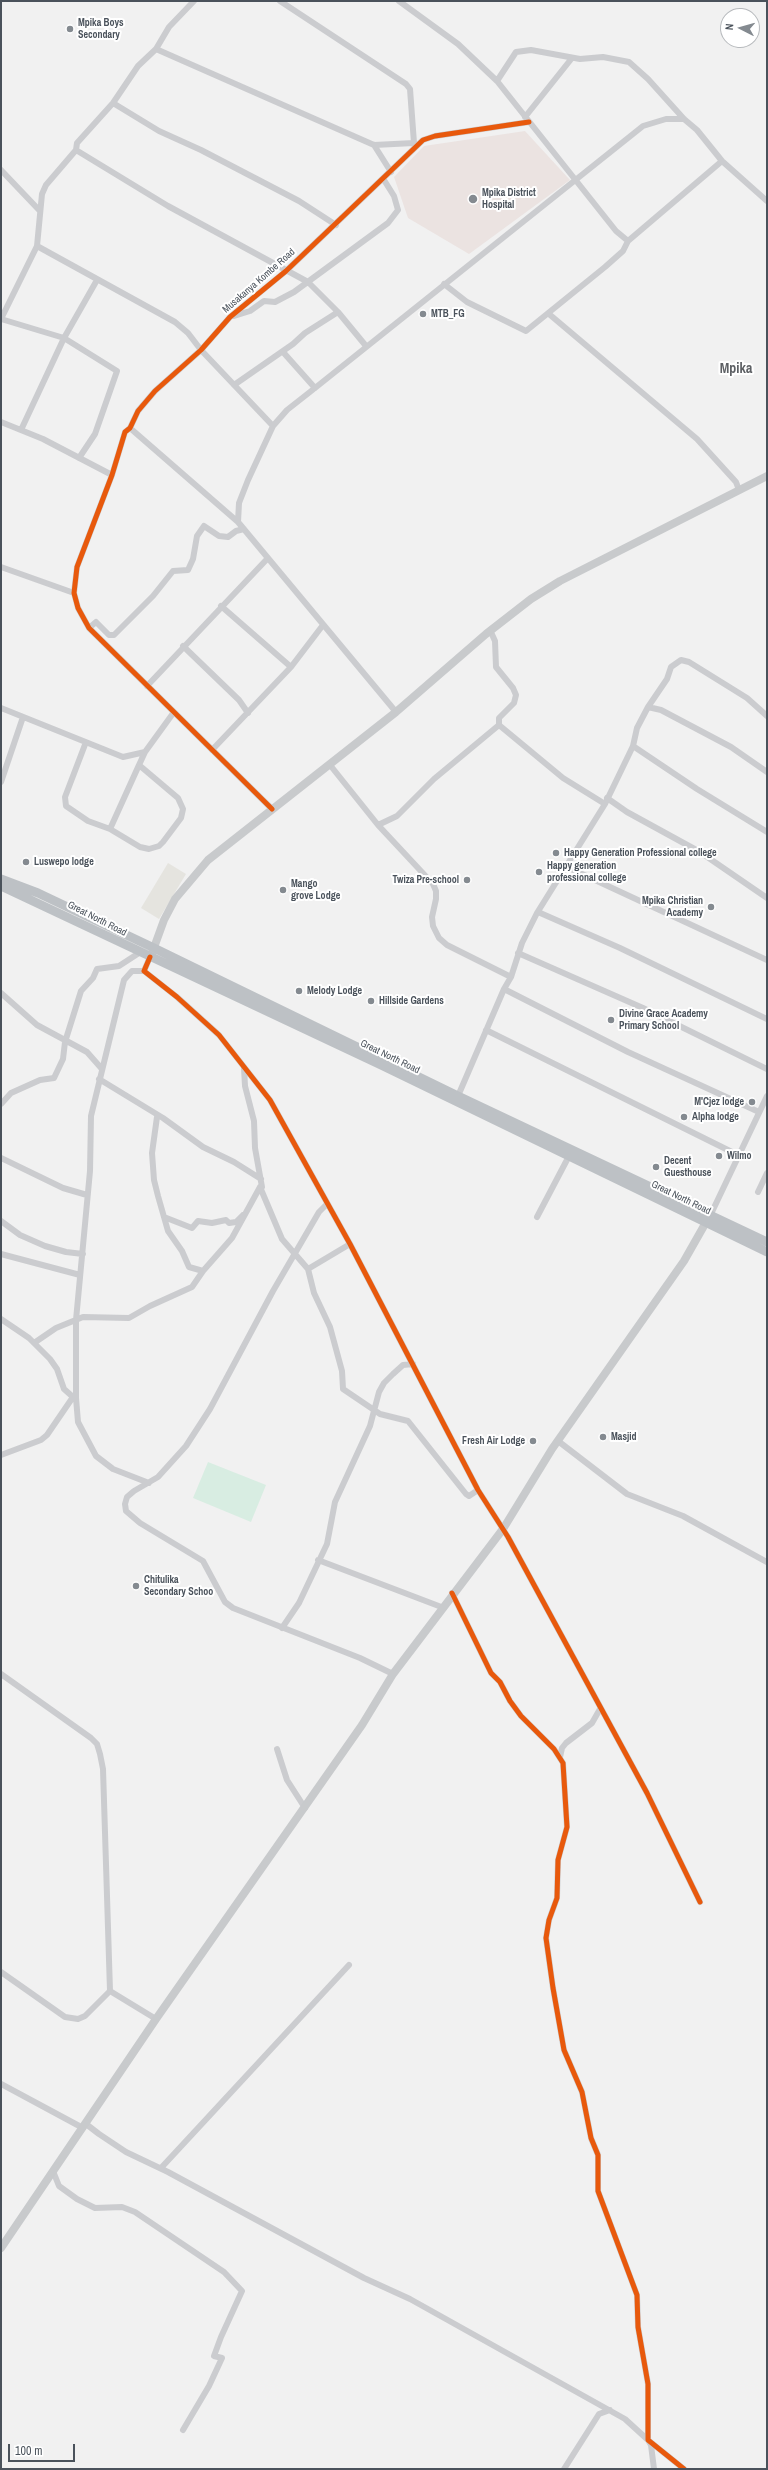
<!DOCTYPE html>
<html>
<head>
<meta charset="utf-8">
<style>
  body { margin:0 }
  #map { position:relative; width:768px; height:2470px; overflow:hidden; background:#f1f1f1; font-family:"Archivo Narrow",sans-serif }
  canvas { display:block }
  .frame { position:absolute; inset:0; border:2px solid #4a525b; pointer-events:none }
  .north { position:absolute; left:720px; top:8px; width:40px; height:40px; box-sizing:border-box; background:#fff; border:1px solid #b7babd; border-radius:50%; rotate:276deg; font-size:11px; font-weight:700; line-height:16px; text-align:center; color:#4a525b }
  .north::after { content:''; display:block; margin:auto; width:14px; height:18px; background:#848a90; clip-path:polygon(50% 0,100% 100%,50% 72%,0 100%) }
  .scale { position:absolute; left:8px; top:2444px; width:67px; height:18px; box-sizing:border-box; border:2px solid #4a525b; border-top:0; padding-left:5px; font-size:12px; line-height:14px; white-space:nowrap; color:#4a525b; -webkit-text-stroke:3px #fff; paint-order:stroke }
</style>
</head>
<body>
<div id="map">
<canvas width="768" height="2470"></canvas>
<div class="frame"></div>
<div class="north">N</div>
<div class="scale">100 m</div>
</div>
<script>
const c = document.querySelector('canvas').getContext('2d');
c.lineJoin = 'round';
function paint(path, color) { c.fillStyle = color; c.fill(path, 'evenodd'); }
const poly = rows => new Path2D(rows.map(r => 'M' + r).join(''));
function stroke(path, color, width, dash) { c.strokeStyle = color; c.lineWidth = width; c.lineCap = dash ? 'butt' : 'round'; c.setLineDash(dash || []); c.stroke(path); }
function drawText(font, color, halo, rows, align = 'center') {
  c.font = font + ' "Archivo Narrow",sans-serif'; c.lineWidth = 4; c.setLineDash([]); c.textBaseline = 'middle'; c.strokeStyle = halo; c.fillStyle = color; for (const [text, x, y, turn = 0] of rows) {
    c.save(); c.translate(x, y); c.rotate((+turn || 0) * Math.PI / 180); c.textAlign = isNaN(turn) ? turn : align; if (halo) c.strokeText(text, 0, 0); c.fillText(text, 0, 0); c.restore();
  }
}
paint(poly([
  [168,863,186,874,159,919,141,908]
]), '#e5e4df');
paint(poly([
  [525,131,570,180,469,254,408,218,394,177,424,146]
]), '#ebe3e1');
paint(poly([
  [208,1462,266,1485,251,1522,193,1498]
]), '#d8ede2');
stroke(poly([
  [280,1,406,84,410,89,414,143],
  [399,1,458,44,497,81,616,231,628,241,722,161],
  [156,49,374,145,414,143,417,145],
  [497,81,516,52,531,50,580,59,603,57,629,62,648,79,684,119,697,130,722,161,767,201],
  [113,103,159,131,201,150,299,201,336,225],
  [525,117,572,58],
  [374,145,391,172],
  [76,150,168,206,308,282,338,312,366,346],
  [1,170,40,211],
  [37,246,175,322,188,333,201,350,273,426],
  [444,284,467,302,526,331,605,267,623,251,628,241],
  [549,314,697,439,736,482,739,490],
  [234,316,250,311,264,301,275,302,294,292,388,223,398,210,394,196,384,180],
  [1,319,37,246,42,194,46,185,76,150,77,143,113,103,138,66,156,49,169,27,194,1],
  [1,319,64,338,117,371,95,434,79,458],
  [283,352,315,388],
  [234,385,293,344,305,333,338,312],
  [1,422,43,439,112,475],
  [130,428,238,522],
  [21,430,64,338,97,280],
  [1,567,74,593],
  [221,606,291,667],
  [89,628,96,622,109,635,114,635,153,596,173,571,188,570,193,559,197,536,204,526,219,536,228,537,236,531,244,529],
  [490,630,495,641,496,667,513,688,516,695,514,703,499,718,499,725,563,778,605,804],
  [183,646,239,700,248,713],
  [147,686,268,558],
  [648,707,667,679,671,667,681,660,689,662,747,698,767,716],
  [1,708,123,757,145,752,174,712],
  [396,712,238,522,239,503,248,480,273,426,287,410,315,388,643,126,666,119,684,119],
  [86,742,65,797,66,806,88,821,110,829,140,847,149,849,159,846,163,842,181,818,183,809,178,798,139,765,145,752],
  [633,746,697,789,767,832],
  [212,750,291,667,323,625],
  [330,765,378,825,433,884,436,891,436,899,432,917,433,926,439,938,447,945,511,977],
  [1,782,23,717],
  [607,798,627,812,700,852,767,898],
  [272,809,89,628,78,608,74,593,77,567,112,475,125,432,130,428,138,411,155,391,201,350,230,317,286,271,423,140,435,136,529,122],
  [378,825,397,816,434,779,499,725],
  [110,829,139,765],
  [567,867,767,960],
  [538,912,620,948,767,1019],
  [518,953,643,1008,767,1069],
  [150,957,144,971,177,997,219,1035,270,1100,350,1244,478,1490,508,1537,647,1793,700,1902],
  [144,971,132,971,124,980,91,1116,90,1171,76,1320,76,1398,78,1422,96,1456,113,1469,149,1483],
  [504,989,628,1052,759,1112],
  [1,993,37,1025,87,1052,102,1069],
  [486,1030,738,1155],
  [244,1068,245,1086,254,1121,255,1148,262,1187,260,1187,282,1239,308,1269,314,1293,330,1327,342,1371,343,1389,380,1414,408,1421,466,1494,469,1496,478,1490],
  [99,1079,163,1118,203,1147,234,1162,261,1179],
  [458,1096,504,989,511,977,522,943,537,913,605,804,633,746,637,728,648,707,661,710,731,747,767,772],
  [1,1104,11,1093,40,1080,54,1078,63,1059,65,1042,81,991,93,978,97,969,119,966,139,953],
  [157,1117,152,1153,154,1180,158,1196,168,1231,182,1251,189,1267,203,1271],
  [1,1158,63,1188,87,1195],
  [758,1192,767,1173],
  [327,1204,319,1212,273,1291,210,1409,186,1446,158,1477,134,1491,127,1497,125,1504,126,1511,140,1523,203,1561,225,1602,233,1608,360,1658,393,1674],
  [711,1214,767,1096],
  [164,1217,192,1228,198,1221,212,1223,226,1220,229,1223,236,1222,243,1215],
  [537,1217,569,1156],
  [1,1221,20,1235,45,1246,66,1252,83,1254],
  [1,1254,80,1275],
  [308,1269,350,1244],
  [1,1319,29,1338,50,1359,57,1369,64,1389,73,1397],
  [34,1343,56,1328,83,1317,129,1318,150,1306,192,1287,203,1271,232,1238,260,1187],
  [558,1441,627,1494,683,1516,767,1562],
  [1,1455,41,1440,47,1435,73,1397,76,1398],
  [318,1560,444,1608],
  [452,1593,491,1673,500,1682,510,1701,521,1716,554,1749,563,1763,567,1827,558,1860,557,1898,549,1920,546,1938,553,1988,564,2050,582,2092,591,2138,598,2155,598,2191,637,2295,638,2327,648,2384,648,2440,684,2469],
  [282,1628,299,1603,327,1544,335,1502,370,1426,379,1392,384,1383,393,1374,403,1365,413,1364],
  [1,1674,91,1738,97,1744,100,1754,103,1769,110,1991],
  [277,1749,287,1780,305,1808],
  [560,1757,562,1748,566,1743,592,1723,600,1709],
  [1,1972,65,2017,78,2019,85,2016,110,1991,156,2019],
  [1,2084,83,2128],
  [86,2124,99,2134,126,2152,168,2172,364,2278,410,2299,625,2419,648,2440,651,2445,654,2469],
  [161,2168,349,1965],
  [53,2171,59,2186,77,2199,95,2208,122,2207,135,2212,224,2272,242,2291,221,2337,214,2356,222,2358,209,2386,183,2430],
  [564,2469,599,2414,610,2410]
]), '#cbcccf', 6);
stroke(poly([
  [152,953,164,920,175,899,208,860,396,712,486,634,531,599,560,581,767,476],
  [1,2248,156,2019,362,1725,393,1674,503,1529,552,1449,684,1261,709,1217]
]), '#c8cacc', 8);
stroke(poly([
  [1,879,38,893,154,948,458,1096,767,1242],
  [1,886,381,1065,767,1252]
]), '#bdc1c5', 9);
stroke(poly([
  [272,809,89,628,78,608,74,593,77,567,112,475,125,432,130,428,138,411,155,391,201,350,230,317,286,271,423,140,435,136,529,122],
  [150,957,144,971,177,997,219,1035,270,1100,350,1244,478,1490,508,1537,647,1793,700,1902],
  [452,1593,491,1673,500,1682,510,1701,521,1716,554,1749,563,1763,567,1827,558,1860,557,1898,549,1920,546,1938,553,1988,564,2050,582,2092,591,2138,598,2155,598,2191,637,2295,638,2327,648,2384,648,2440,684,2469]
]), '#e8590c', 5);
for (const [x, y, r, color] of [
  [70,29,4,"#848a90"],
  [473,199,5,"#848a90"],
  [423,314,4,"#848a90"],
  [556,853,4,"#848a90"],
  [26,862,4,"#848a90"],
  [539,872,4,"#848a90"],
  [467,880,4,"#848a90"],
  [283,890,4,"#848a90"],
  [711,907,4,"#848a90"],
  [299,991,4,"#848a90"],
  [371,1001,4,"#848a90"],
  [611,1020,4,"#848a90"],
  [752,1102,4,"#848a90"],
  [684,1117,4,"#848a90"],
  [719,1156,4,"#848a90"],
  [656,1167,4,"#848a90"],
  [603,1437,4,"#848a90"],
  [533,1441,4,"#848a90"],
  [136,1586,4,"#848a90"]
]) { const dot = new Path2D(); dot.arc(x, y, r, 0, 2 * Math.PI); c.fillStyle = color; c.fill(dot); stroke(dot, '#fff', 1.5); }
drawText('bold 10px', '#4a525b', '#fff', [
  ["Mpika Boys",78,23],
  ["Secondary",78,35],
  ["Mpika District",482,193],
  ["Hospital",482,205],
  ["MTB_FG",431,314],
  ["Happy Generation Professional college",564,853],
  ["Luswepo lodge",34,862],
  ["Happy generation",547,866],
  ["professional college",547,878],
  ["Twiza Pre-school",459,880,"right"],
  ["Mango",291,884],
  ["grove Lodge",291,896],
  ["Mpika Christian",703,901,"right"],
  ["Academy",703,913,"right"],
  ["Melody Lodge",307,991],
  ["Hillside Gardens",379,1001],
  ["Divine Grace Academy",619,1014],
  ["Primary School",619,1026],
  ["M'Cjez lodge",744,1102,"right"],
  ["Alpha lodge",692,1117],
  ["Wilmo",727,1156],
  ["Decent",664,1161],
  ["Guesthouse",664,1173],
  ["Masjid",611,1437],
  ["Fresh Air Lodge",525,1441,"right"],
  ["Chitulika",144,1580],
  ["Secondary Schoo",144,1592]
], 'left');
drawText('10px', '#4a525b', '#fff', [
  ["Musakanya Kombe Road",259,281,-41],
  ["Great North Road",97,919,27],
  ["Great North Road",390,1057,26],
  ["Great North Road",681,1198,26]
]);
drawText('bold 14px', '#5d6064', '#fff', [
  ["Mpika",736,369]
]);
</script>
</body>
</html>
